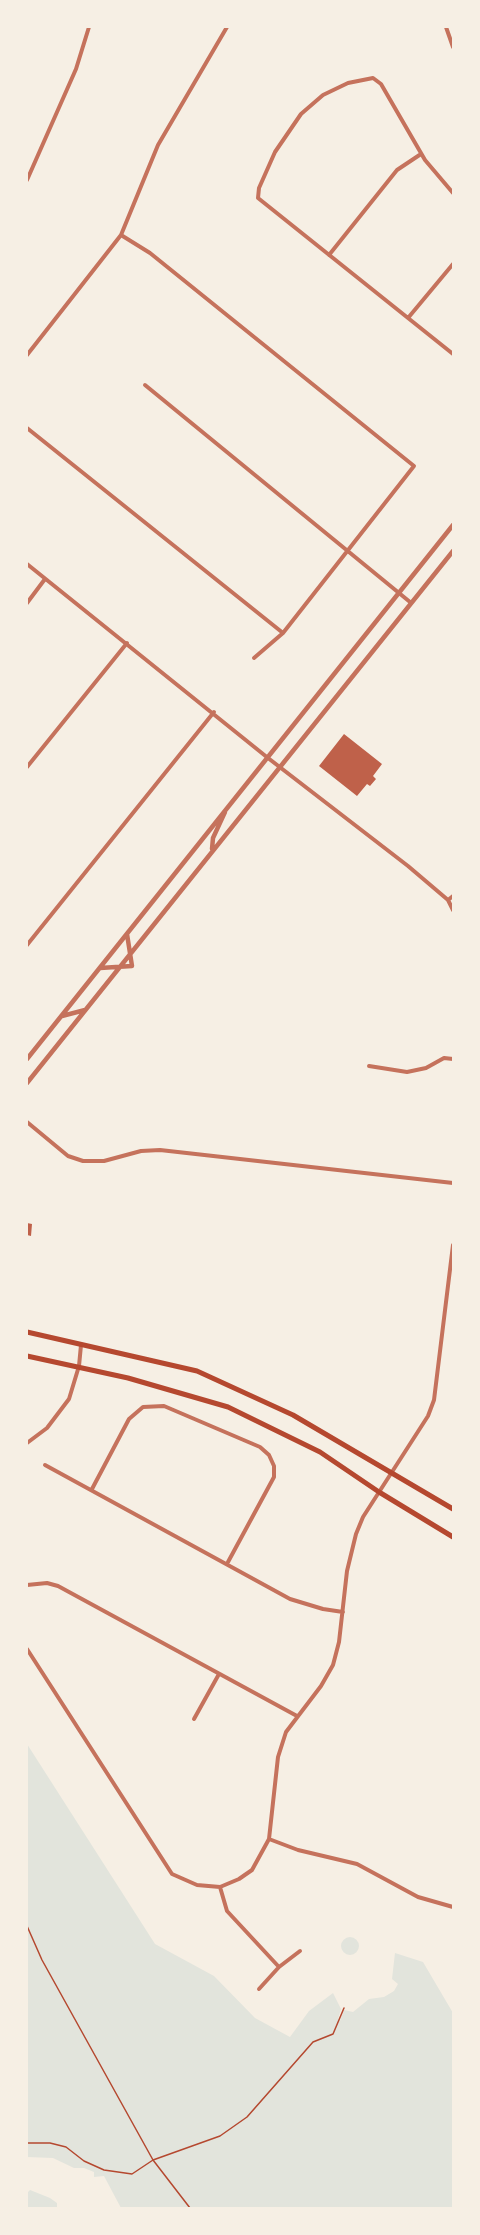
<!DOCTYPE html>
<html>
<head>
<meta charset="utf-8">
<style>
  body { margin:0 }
  #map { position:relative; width:480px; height:2235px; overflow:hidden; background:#f6efe4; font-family:"Public Sans",sans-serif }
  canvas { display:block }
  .frame { position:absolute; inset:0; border:28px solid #f6efe4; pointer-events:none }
</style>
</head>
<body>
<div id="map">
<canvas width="480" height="2235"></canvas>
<div class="frame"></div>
</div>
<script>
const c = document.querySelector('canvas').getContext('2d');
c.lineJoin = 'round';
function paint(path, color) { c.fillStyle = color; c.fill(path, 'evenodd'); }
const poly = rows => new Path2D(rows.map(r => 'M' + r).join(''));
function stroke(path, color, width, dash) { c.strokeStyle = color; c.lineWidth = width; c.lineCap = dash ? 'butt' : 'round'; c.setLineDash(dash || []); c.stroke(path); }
paint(poly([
  [27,1744,155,1944,214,1976,255,2018,290,2037,309,2011,333,1993,341,2009,338,2019,340,2021,344,2010,353,2012,369,1999,384,1997,394,1991,398,1984,392,1979,395,1953,423,1962,453,2013,453,2208,121,2208,104,2176,94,2177,94,2172,84,2168,74,2168,53,2158,27,2157],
  '341 1946a9 9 0 1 1 18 0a9 9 0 1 1-18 0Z',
  [30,2190,50,2198,57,2203,57,2208,27,2208,27,2193]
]), '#e2e4dc');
paint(poly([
  [344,734,382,764,373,776,376,779,370,786,367,784,357,796,319,766],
  [27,1223,32,1224,31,1236,27,1235]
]), '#bf614a');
stroke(poly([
  [27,1926,42,1960,153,2160,190,2208],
  [27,2143,50,2143,66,2147,84,2161,104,2170,132,2174,153,2160,220,2136,247,2117,313,2042,333,2034,344,2008]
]), '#b5482f', 1.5);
stroke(poly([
  [446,27,453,47],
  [27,180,76,69,89,27],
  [453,193,425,160,381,84,373,78,348,83,323,95,301,114,275,152,259,188,258,198,453,354],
  [121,235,150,253,414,466,283,633,254,658],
  [329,255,397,170,421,154],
  [408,318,453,264],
  [27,355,121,235,158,145,227,27],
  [145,385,410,602],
  [27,428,283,633],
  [27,564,268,758,408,866,448,900,453,910],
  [27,603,45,579],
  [27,767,127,643],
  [448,900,453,896],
  [27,945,214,712],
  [369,1066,407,1072,426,1068,444,1058,453,1059],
  [27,1122,68,1156,83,1161,104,1161,141,1151,160,1150,453,1183],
  [27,1443,47,1428,69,1399,79,1366,81,1345],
  [45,1465,290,1599,323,1609,343,1612],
  [92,1489,129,1419,143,1407,164,1406,260,1447,269,1455,274,1466,274,1477,228,1562],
  [27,1585,47,1583,58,1586,297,1716],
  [27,1649,172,1874,197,1885,220,1887,239,1879,252,1870,269,1839,278,1757,286,1732,321,1686,333,1665,339,1642,347,1571,356,1534,363,1517,428,1416,434,1400,453,1245],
  [194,1719,219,1674],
  [269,1839,298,1850,357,1864,418,1897,453,1907],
  [220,1887,227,1911,279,1967],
  [259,1989,279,1967,300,1951]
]), '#c5725c', 4);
stroke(poly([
  [212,849,213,838,225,812],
  [100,968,132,966,127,934],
  [62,1016,85,1010],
  [27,1059,453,525],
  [27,1083,453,551]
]), '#c5725c', 4.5);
stroke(poly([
  [27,1332,197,1371,293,1415,453,1509],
  [27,1356,128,1378,228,1407,320,1452,379,1492,453,1537]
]), '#b5482f', 5);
</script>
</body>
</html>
